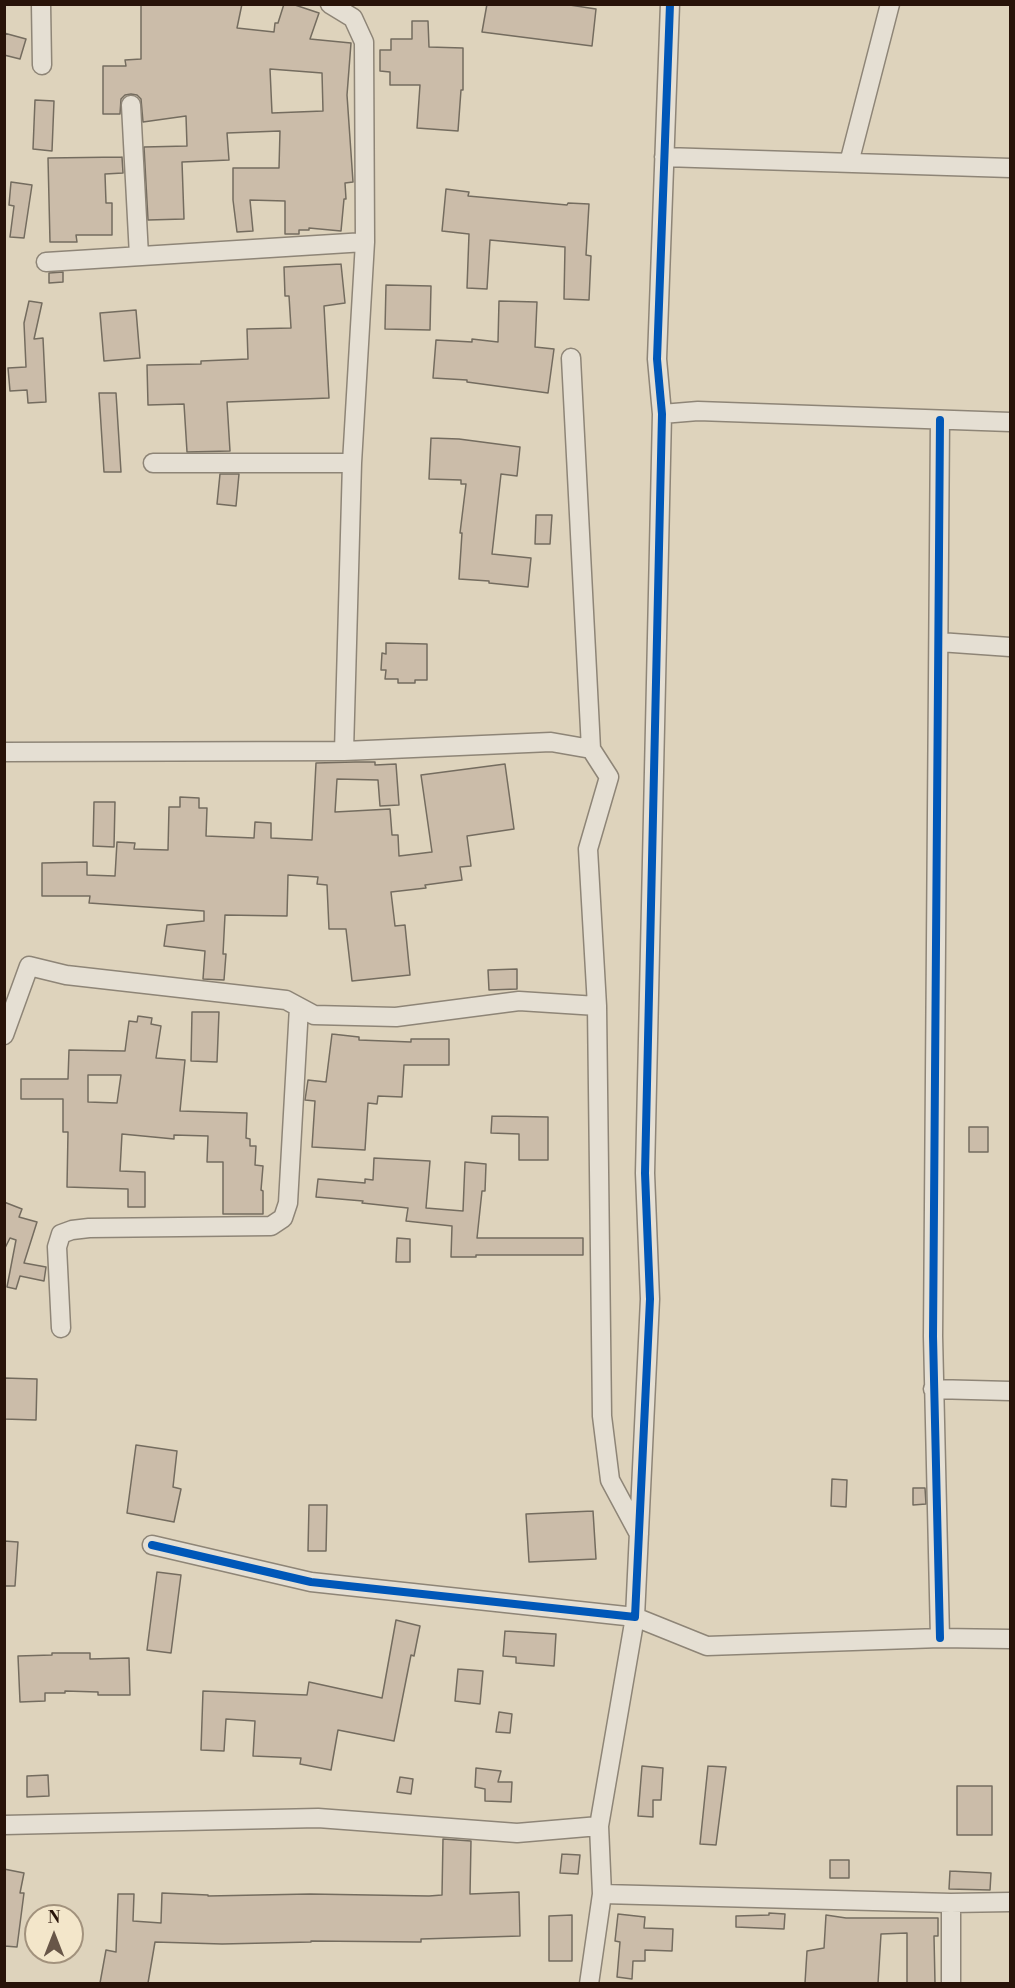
<!DOCTYPE html>
<html>
<head>
<meta charset="utf-8">
<style>
  body { margin:0 }
  #map { position:relative; width:1015px; height:1988px; overflow:hidden; background:#ded3bc; font-family:"Libre Bodoni",serif }
  canvas { display:block }
  .frame { position:absolute; inset:0; border:6px solid #281309; pointer-events:none }
  .north { position:absolute; left:24px; top:1904px; width:60px; height:60px; box-sizing:border-box; background:#f3e6ca; border:2px solid #a2927d; border-radius:50%; rotate:0deg; font-size:16px; font-weight:700; line-height:24px; text-align:center; color:#281309 }
  .north::after { content:''; display:block; margin:auto; width:21px; height:27px; background:#685648; clip-path:polygon(50% 0,100% 100%,50% 72%,0 100%) }
</style>
</head>
<body>
<div id="map">
<canvas width="1015" height="1988"></canvas>
<div class="frame"></div>
<div class="north">N</div>
</div>
<script>
const c = document.querySelector('canvas').getContext('2d');
c.lineJoin = 'round';
function paint(path, color) { c.fillStyle = color; c.fill(path, 'evenodd'); }
const poly = rows => new Path2D(rows.map(r => 'M' + r).join(''));
function stroke(path, color, width, dash) { c.strokeStyle = color; c.lineWidth = width; c.lineCap = dash ? 'butt' : 'round'; c.setLineDash(dash || []); c.stroke(path); }
const building = poly([
  [242,4,237,28,274,32,275,23,278,23,284,4,292,4,319,13,310,39,351,43,347,95,353,182,345,183,346,199,344,199,341,231,309,228,309,230,299,230,299,234,285,234,285,201,250,200,253,231,237,232,233,200,233,168,279,168,280,131,227,133,229,160,182,162,184,219,148,220,144,147,187,146,186,116,143,122,141,99,137,95,131,94,125,95,121,99,120,114,103,114,103,66,126,66,125,60,141,59,141,5,242,4],
  [270,69,322,73,323,111,272,113,270,69],
  [487,4,563,4,596,9,592,46,482,32,487,4],
  [412,21,428,21,429,47,463,48,463,90,461,90,458,131,417,128,420,85,390,85,390,72,380,71,380,50,391,50,391,39,412,39,412,21],
  [4,33,26,39,20,59,4,55,4,33],
  [35,100,54,101,52,151,33,149,35,100],
  [122,157,123,173,105,174,106,203,112,203,112,235,76,235,77,242,50,242,48,158,122,157],
  [11,182,32,185,24,238,10,237,14,206,9,205,11,182],
  [446,189,469,192,468,196,567,205,568,203,589,204,586,255,591,256,589,300,564,299,565,247,490,240,487,289,467,288,469,234,442,231,446,189],
  [341,264,345,303,324,306,329,398,227,402,230,451,187,452,184,404,148,405,147,365,201,364,201,361,248,359,247,329,291,328,289,296,285,296,284,267,341,264],
  [63,272,63,282,49,283,49,273,63,272],
  [386,285,431,286,430,330,385,329,386,285],
  [29,301,42,303,34,339,43,338,46,402,28,403,27,390,10,391,8,368,26,367,24,323,29,301],
  [499,301,537,302,535,347,554,349,548,393,467,382,467,380,433,378,436,340,472,342,472,339,498,342,499,301],
  [136,310,140,358,104,361,100,313,136,310],
  [99,393,116,393,121,472,104,472,99,393],
  [431,438,459,439,520,447,517,476,501,474,492,554,531,558,528,587,489,583,489,581,459,579,462,533,460,533,466,484,461,484,461,480,429,479,431,438],
  [220,474,239,474,236,506,217,504,220,474],
  [536,515,552,515,550,544,535,544,536,515],
  [386,643,427,644,427,680,415,680,415,683,398,683,398,679,385,679,386,670,381,670,382,653,386,654,386,643],
  [355,762,375,762,375,765,396,764,399,805,380,806,378,780,337,779,335,812,390,809,392,835,398,835,399,856,432,852,421,775,505,764,514,829,467,836,471,866,460,867,462,880,425,885,426,888,391,892,395,926,405,925,410,975,352,981,346,929,329,929,327,885,317,884,318,877,288,875,287,916,225,915,223,954,226,954,224,980,203,979,205,951,164,946,167,925,204,921,204,911,89,903,90,896,42,896,42,863,87,862,87,875,115,876,117,842,135,843,134,849,168,850,169,807,180,807,180,797,199,798,199,808,207,808,206,836,254,838,255,822,271,823,271,838,312,840,316,763,355,762],
  [94,802,115,802,114,847,93,846,94,802],
  [517,969,517,989,489,990,488,970,517,969],
  [192,1012,219,1012,217,1062,191,1061,192,1012],
  [138,1016,152,1018,151,1024,161,1026,156,1058,185,1060,180,1111,247,1113,246,1138,250,1139,250,1146,256,1146,255,1165,263,1166,261,1190,263,1191,263,1214,223,1214,223,1162,207,1162,208,1136,174,1135,174,1139,122,1134,120,1171,145,1172,145,1207,128,1207,128,1189,67,1187,68,1132,63,1132,63,1099,21,1099,21,1079,68,1079,69,1050,125,1051,129,1021,137,1022,138,1016],
  [88,1075,121,1075,117,1103,88,1102,88,1075],
  [332,1034,359,1037,359,1040,411,1042,411,1039,449,1039,449,1065,404,1065,402,1097,378,1096,377,1104,368,1103,365,1150,312,1147,315,1101,305,1100,308,1080,326,1082,332,1034],
  [492,1116,548,1117,548,1160,519,1160,519,1134,491,1133,492,1116],
  [969,1127,988,1127,988,1152,969,1152,969,1127],
  [374,1158,430,1161,426,1208,463,1211,465,1162,486,1164,485,1191,482,1191,477,1238,583,1238,583,1255,476,1255,476,1257,451,1257,452,1226,406,1221,408,1208,362,1203,363,1201,316,1197,318,1179,365,1183,365,1179,373,1180,374,1158],
  [4,1202,22,1209,19,1217,37,1222,24,1263,46,1267,44,1281,20,1276,16,1289,7,1287,16,1240,10,1238,4,1250,4,1202],
  [397,1238,410,1239,410,1262,396,1262,397,1238],
  [4,1378,37,1379,36,1420,4,1419,4,1378],
  [136,1445,177,1451,173,1487,181,1489,174,1522,127,1513,136,1445],
  [832,1479,847,1480,846,1507,831,1506,832,1479],
  [913,1488,925,1488,926,1504,913,1505,913,1488],
  [309,1505,327,1505,326,1551,308,1551,309,1505],
  [593,1511,596,1559,529,1562,526,1514,593,1511],
  [4,1541,18,1542,15,1586,4,1586,4,1541],
  [157,1572,181,1575,171,1653,147,1650,157,1572],
  [396,1620,420,1626,414,1656,411,1655,394,1741,338,1730,331,1770,300,1764,301,1758,253,1756,255,1721,226,1719,224,1751,201,1750,203,1691,307,1695,309,1682,382,1698,396,1620],
  [505,1631,556,1634,554,1666,516,1663,516,1657,503,1656,505,1631],
  [52,1653,90,1653,90,1659,129,1658,130,1695,98,1695,98,1692,65,1691,65,1693,45,1693,45,1701,20,1702,18,1656,52,1655,52,1653],
  [458,1669,483,1671,480,1704,455,1701,458,1669],
  [499,1712,512,1714,510,1733,496,1732,499,1712],
  [642,1766,663,1768,661,1800,653,1800,653,1817,638,1816,642,1766],
  [708,1766,726,1767,716,1845,700,1844,708,1766],
  [476,1768,501,1771,498,1782,512,1782,511,1802,485,1801,485,1789,475,1787,476,1768],
  [48,1775,49,1796,27,1797,27,1776,48,1775],
  [400,1777,413,1779,411,1794,397,1792,400,1777],
  [957,1786,992,1786,992,1835,957,1835,957,1786],
  [443,1839,471,1841,470,1894,519,1892,520,1936,421,1939,421,1942,311,1941,311,1942,222,1944,155,1942,148,1983,100,1983,106,1950,116,1952,118,1894,134,1894,133,1921,161,1923,162,1893,208,1895,208,1896,310,1894,429,1896,442,1895,443,1839],
  [562,1854,580,1855,578,1874,560,1873,562,1854],
  [830,1860,849,1860,849,1878,830,1878,830,1860],
  [4,1869,24,1873,20,1893,24,1893,17,1947,4,1946,4,1869],
  [950,1871,991,1873,990,1890,949,1889,950,1871],
  [769,1913,785,1914,784,1929,736,1927,736,1916,769,1915,769,1913],
  [618,1914,645,1917,644,1928,673,1929,672,1951,645,1950,645,1961,633,1961,632,1979,617,1977,620,1942,615,1941,618,1914],
  [572,1915,572,1961,549,1961,549,1916,572,1915],
  [826,1915,846,1918,938,1918,938,1936,934,1936,935,1983,907,1983,907,1933,881,1934,878,1983,805,1983,807,1951,824,1948,826,1915]
]);
paint(building, '#cbbca9');
stroke(building, '#746c5f', 1.5);
const minor = poly([
  [41,4,42,65],
  [330,4,353,18,364,42,365,242,352,463,344,751],
  [131,105,139,256],
  [664,157,1010,168],
  [849,163,890,4],
  [46,262,365,242],
  [571,358,591,749,609,777,588,849,597,1006,602,1416,610,1480,639,1534],
  [662,414,698,411,1010,422],
  [940,420,933,1336,940,1638],
  [153,463,352,463],
  [939,642,1010,647],
  [4,752,344,751,551,742,591,749],
  [4,1035,29,966,66,975,286,1000,314,1015,396,1017,519,1001,597,1006],
  [61,1328,57,1247,61,1234,72,1230,89,1228,271,1226,283,1218,288,1203,299,1007],
  [933,1389,1010,1391],
  [152,1545,311,1582,635,1617,650,1299,645,1173,662,414,657,359,670,4],
  [4,1825,318,1818,517,1833,599,1826],
  [602,1894,951,1903,1010,1902],
  [589,1984,602,1894,599,1826,635,1617,707,1646,940,1638,1010,1639],
  [951,1984,951,1903]
]);
stroke(minor, '#8e8577', 21);
stroke(minor, '#e5dfd3', 18);
stroke(poly([
  [940,420,933,1336,940,1638],
  [152,1545,311,1582,635,1617,650,1299,645,1173,662,414,657,359,670,4]
]), '#0057b8', 8);
</script>
</body>
</html>
